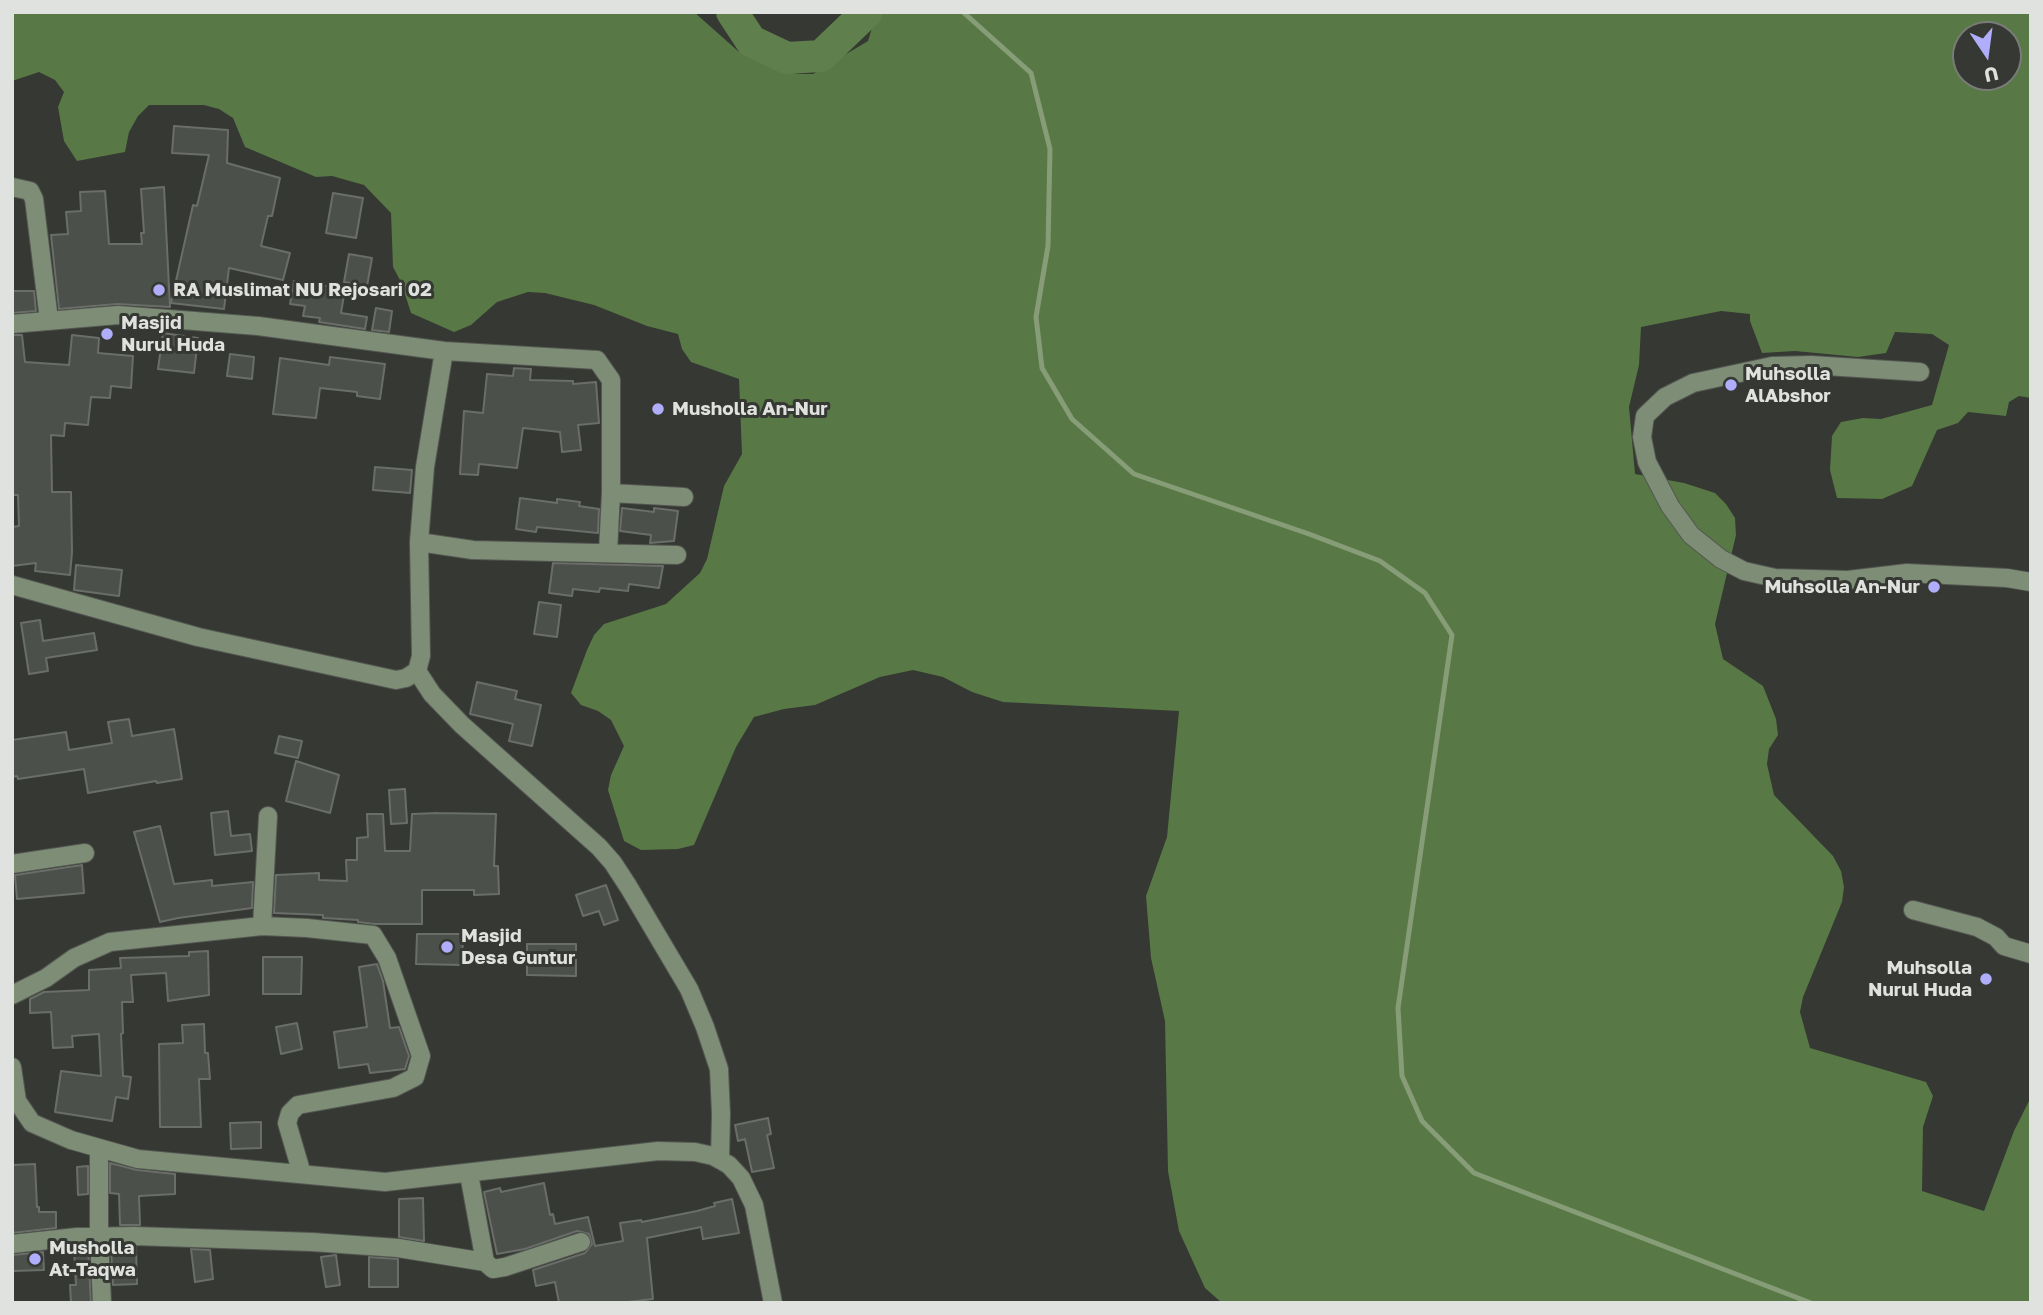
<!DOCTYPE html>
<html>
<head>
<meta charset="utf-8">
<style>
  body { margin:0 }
  #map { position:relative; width:2043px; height:1315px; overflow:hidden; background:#353833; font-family:"Golos Text",sans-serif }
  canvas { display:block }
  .frame { position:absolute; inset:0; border:14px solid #e0e2df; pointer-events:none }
  .north { position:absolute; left:1952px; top:21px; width:70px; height:70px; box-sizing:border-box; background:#353833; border:2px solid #797c78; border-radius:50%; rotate:167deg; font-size:19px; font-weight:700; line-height:28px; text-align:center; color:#e0e2df }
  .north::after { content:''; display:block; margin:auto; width:24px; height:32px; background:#b0aefa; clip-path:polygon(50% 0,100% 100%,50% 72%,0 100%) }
</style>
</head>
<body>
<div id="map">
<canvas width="2043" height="1315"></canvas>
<div class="frame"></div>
<div class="north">U</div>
</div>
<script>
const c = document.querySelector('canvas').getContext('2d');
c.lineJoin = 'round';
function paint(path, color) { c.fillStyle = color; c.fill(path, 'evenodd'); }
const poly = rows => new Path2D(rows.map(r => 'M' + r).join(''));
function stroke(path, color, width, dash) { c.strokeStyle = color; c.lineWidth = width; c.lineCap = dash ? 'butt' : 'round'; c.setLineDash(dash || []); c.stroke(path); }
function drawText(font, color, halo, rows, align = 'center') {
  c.font = font + ' "Golos Text",sans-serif'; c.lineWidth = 6; c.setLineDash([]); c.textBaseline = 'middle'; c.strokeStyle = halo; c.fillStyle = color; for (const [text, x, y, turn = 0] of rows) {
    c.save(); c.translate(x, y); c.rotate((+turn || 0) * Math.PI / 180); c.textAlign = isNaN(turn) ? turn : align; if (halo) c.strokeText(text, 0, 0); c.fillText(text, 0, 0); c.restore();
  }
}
paint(poly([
  [12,12,694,12,738,51,783,71,798,74,813,74,868,41,877,12,2031,12,2031,398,2019,396,2009,402,2006,416,1968,412,1958,423,1937,430,1912,486,1882,499,1837,498,1830,470,1832,436,1841,422,1863,418,1881,419,1932,405,1949,345,1932,334,1895,332,1886,353,1858,357,1795,351,1762,353,1750,321,1750,314,1721,311,1641,327,1639,365,1629,407,1635,474,1684,483,1715,493,1726,504,1735,518,1736,535,1715,624,1723,659,1763,686,1776,719,1778,735,1769,749,1767,764,1774,795,1833,856,1841,871,1844,887,1842,902,1803,997,1800,1012,1810,1048,1926,1082,1933,1096,1923,1127,1922,1191,1984,1211,2014,1131,2031,1097,2031,1303,1222,1303,1205,1288,1179,1231,1168,1171,1165,1021,1151,958,1146,896,1167,837,1179,711,1003,702,972,692,943,677,913,670,880,677,815,705,784,709,754,717,736,747,694,845,678,849,641,850,624,841,608,790,611,775,624,746,611,720,598,711,581,705,571,693,587,650,594,635,604,624,666,604,700,573,707,559,724,486,742,454,739,379,691,362,682,349,678,334,647,326,594,305,545,293,528,292,497,302,471,325,454,332,411,313,401,282,393,267,391,213,364,185,332,176,316,177,245,147,233,118,219,109,204,105,149,105,138,116,129,132,125,152,77,161,64,141,58,107,64,92,55,80,39,72,12,81],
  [1966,35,2008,35,2008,77,1966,77]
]), '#587845');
stroke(poly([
  [963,12,1031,73,1050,149,1048,246,1036,317,1042,368,1072,419,1134,474,1309,534,1380,561,1425,593,1452,635,1398,1008,1402,1076,1422,1121,1474,1173,1811,1303]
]), '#869d78', 5);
stroke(poly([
  [732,12,751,41,787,58,821,56,867,12]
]), '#5f804c', 32);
const building = poly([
  [174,126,228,130,227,163,280,178,272,216,268,216,261,246,290,253,283,280,229,268,224,309,171,303,193,205,197,206,209,155,172,153,174,126],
  [164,187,170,307,117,304,59,309,51,235,68,234,66,212,81,211,80,192,105,191,109,244,142,244,141,233,144,233,141,189,164,187],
  [333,193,363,198,356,238,326,233,333,193],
  [349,254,372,258,367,286,344,282,349,254],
  [294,281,345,289,341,313,367,317,365,329,319,322,320,318,303,316,305,306,290,304,294,281],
  [12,291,34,291,36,311,12,313,12,291],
  [376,308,392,311,389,332,372,330,376,308],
  [163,333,198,338,194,373,158,369,163,333],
  [12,335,22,335,25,362,69,365,72,335,99,338,98,353,133,356,131,388,111,386,110,398,91,397,88,425,65,423,64,436,51,435,52,492,71,492,72,552,70,575,35,571,36,563,12,566,12,527,19,526,18,495,12,495,12,335],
  [230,354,254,357,252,379,227,376,230,354],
  [330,357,385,364,380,399,357,396,357,392,320,388,316,418,273,414,280,358,329,365,330,357],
  [514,368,531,369,530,380,573,381,573,384,596,382,599,423,578,425,581,450,562,452,560,432,523,428,517,468,479,464,478,475,460,474,464,411,483,413,487,374,513,376,514,368],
  [375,467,412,470,410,493,373,490,375,467],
  [520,498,557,503,557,499,580,502,579,506,599,509,598,533,537,527,536,532,516,529,520,498],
  [622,508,654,512,654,508,678,511,674,541,650,543,651,535,620,531,622,508],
  [553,563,663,566,659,588,629,584,628,591,600,588,599,592,573,589,572,596,549,593,553,563],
  [76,565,122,570,119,596,74,590,76,565],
  [539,602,561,605,557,637,534,634,539,602],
  [40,620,43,641,94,633,97,650,46,658,48,671,29,674,21,623,40,620],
  [477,682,517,691,515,699,541,705,532,746,509,741,513,724,470,714,477,682],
  [129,719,132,736,174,729,182,779,157,783,156,781,88,793,84,769,18,779,17,776,12,777,12,740,66,732,69,750,112,743,108,722,129,719],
  [279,736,302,741,298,758,275,753,279,736],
  [296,761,339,775,330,813,286,801,296,761],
  [405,789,407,823,391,824,389,790,405,789],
  [228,811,231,836,250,834,252,851,215,855,211,813,228,811],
  [438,813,496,814,494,866,498,866,499,894,474,895,474,890,422,890,422,924,375,924,358,922,358,920,323,918,323,915,274,913,276,875,319,873,319,880,347,881,346,860,357,860,357,838,368,837,367,814,383,814,385,851,410,851,412,814,438,813],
  [160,826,174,884,212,880,212,886,253,882,252,908,178,918,160,922,134,832,160,826],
  [82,865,84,893,17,899,15,875,82,865],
  [606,885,618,920,604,925,599,911,583,916,576,895,606,885],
  [417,934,463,934,462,965,416,964,417,934],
  [527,944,576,944,576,976,527,975,527,944],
  [208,951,209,995,168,1001,166,973,131,975,133,1002,122,1002,123,1033,121,1034,123,1076,131,1077,128,1099,116,1097,112,1121,55,1112,61,1071,101,1076,99,1034,72,1036,73,1047,53,1048,51,1012,30,1013,30,999,44,992,89,990,89,970,121,968,120,958,189,956,189,952,208,951],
  [263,957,302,957,301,994,263,994,263,957],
  [377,964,383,981,390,1028,399,1027,409,1056,405,1069,370,1073,368,1064,339,1068,334,1032,367,1027,359,967,377,964],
  [297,1023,302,1049,281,1054,276,1027,297,1023],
  [204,1024,205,1053,208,1053,210,1079,199,1079,201,1127,160,1127,159,1044,183,1043,182,1025,204,1024],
  [768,1118,771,1134,767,1135,774,1168,752,1172,745,1139,738,1141,735,1125,768,1118],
  [261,1122,261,1148,231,1149,230,1123,261,1122],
  [110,1163,137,1170,175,1174,175,1194,139,1196,140,1225,120,1225,119,1194,110,1193,110,1163],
  [35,1164,37,1207,39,1207,39,1212,56,1212,56,1228,12,1233,12,1165,35,1164],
  [88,1166,88,1194,78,1195,77,1167,88,1166],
  [544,1183,550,1215,553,1214,555,1224,588,1217,595,1246,623,1241,620,1223,641,1220,642,1222,697,1211,715,1206,714,1203,732,1199,739,1233,703,1239,701,1227,647,1238,653,1299,619,1303,559,1303,555,1282,536,1286,533,1270,585,1253,592,1244,589,1234,577,1231,525,1249,497,1254,484,1192,500,1188,501,1192,544,1183],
  [423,1198,424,1241,399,1237,399,1199,423,1198],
  [136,1247,137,1284,113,1285,111,1248,136,1247],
  [88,1248,91,1303,71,1303,70,1285,76,1285,74,1249,88,1248],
  [191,1249,210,1250,213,1279,195,1282,191,1249],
  [43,1252,44,1270,12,1271,12,1255,43,1252],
  [336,1255,340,1285,326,1287,321,1257,336,1255],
  [369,1257,398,1259,398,1287,369,1287,369,1257]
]);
paint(building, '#4c504a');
stroke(building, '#6a6e68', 2);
const minor = poly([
  [12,187,30,191,34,199,49,320],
  [12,324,118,315,258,326,444,351,597,360,611,380,611,493,684,497],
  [444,351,425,467,419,542,473,550,677,555],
  [1920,372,1811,365,1772,366,1693,383,1665,397,1645,416,1642,437,1647,462,1670,506,1691,535,1721,559,1744,571,1775,578,1848,580,1907,573,2007,578,2031,582],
  [608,552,611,493],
  [12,585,198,637,396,680,406,678,417,671,421,656,419,542],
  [417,671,432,694,462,725,599,847,613,863,628,886,689,989,705,1027,719,1069,721,1114,720,1160],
  [12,864,85,853],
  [1913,910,1977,927,1996,937,2004,946,2031,954],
  [262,926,268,816],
  [12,995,46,978,74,958,110,942,262,926,307,928,373,935,387,958,421,1056,415,1077,393,1088,298,1105,290,1113,287,1123,302,1174],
  [12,1067,17,1101,32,1123,71,1140,138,1159,385,1182,658,1151,695,1152,713,1156,729,1165,741,1178,754,1205,773,1303],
  [99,1148,99,1237,102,1303],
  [469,1174,485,1262,493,1269,505,1267,581,1242],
  [12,1244,77,1237,134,1236,312,1242,398,1248,485,1262]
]);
stroke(minor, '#545752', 20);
stroke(minor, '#7e8d76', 18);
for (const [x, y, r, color] of [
  [159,290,7,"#b0aefa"],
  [107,334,7,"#b0aefa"],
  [1731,385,7,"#b0aefa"],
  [658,409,7,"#b0aefa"],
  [1934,587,7,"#b0aefa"],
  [447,947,7,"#b0aefa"],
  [1986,979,7,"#b0aefa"],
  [35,1259,7,"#b0aefa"]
]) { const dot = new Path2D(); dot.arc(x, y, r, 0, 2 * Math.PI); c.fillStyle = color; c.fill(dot); stroke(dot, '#353833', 2.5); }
drawText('bold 19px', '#e0e2df', '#353833', [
  ["RA Muslimat NU Rejosari 02",173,290],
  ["Masjid",121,323],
  ["Nurul Huda",121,345],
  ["Muhsolla",1745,374],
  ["AlAbshor",1745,396],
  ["Musholla An-Nur",672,409],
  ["Muhsolla An-Nur",1920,587,"right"],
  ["Masjid",461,936],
  ["Desa Guntur",461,958],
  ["Muhsolla",1972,968,"right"],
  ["Nurul Huda",1972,990,"right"],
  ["Musholla",49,1248],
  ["At-Taqwa",49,1270]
], 'left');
</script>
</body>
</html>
